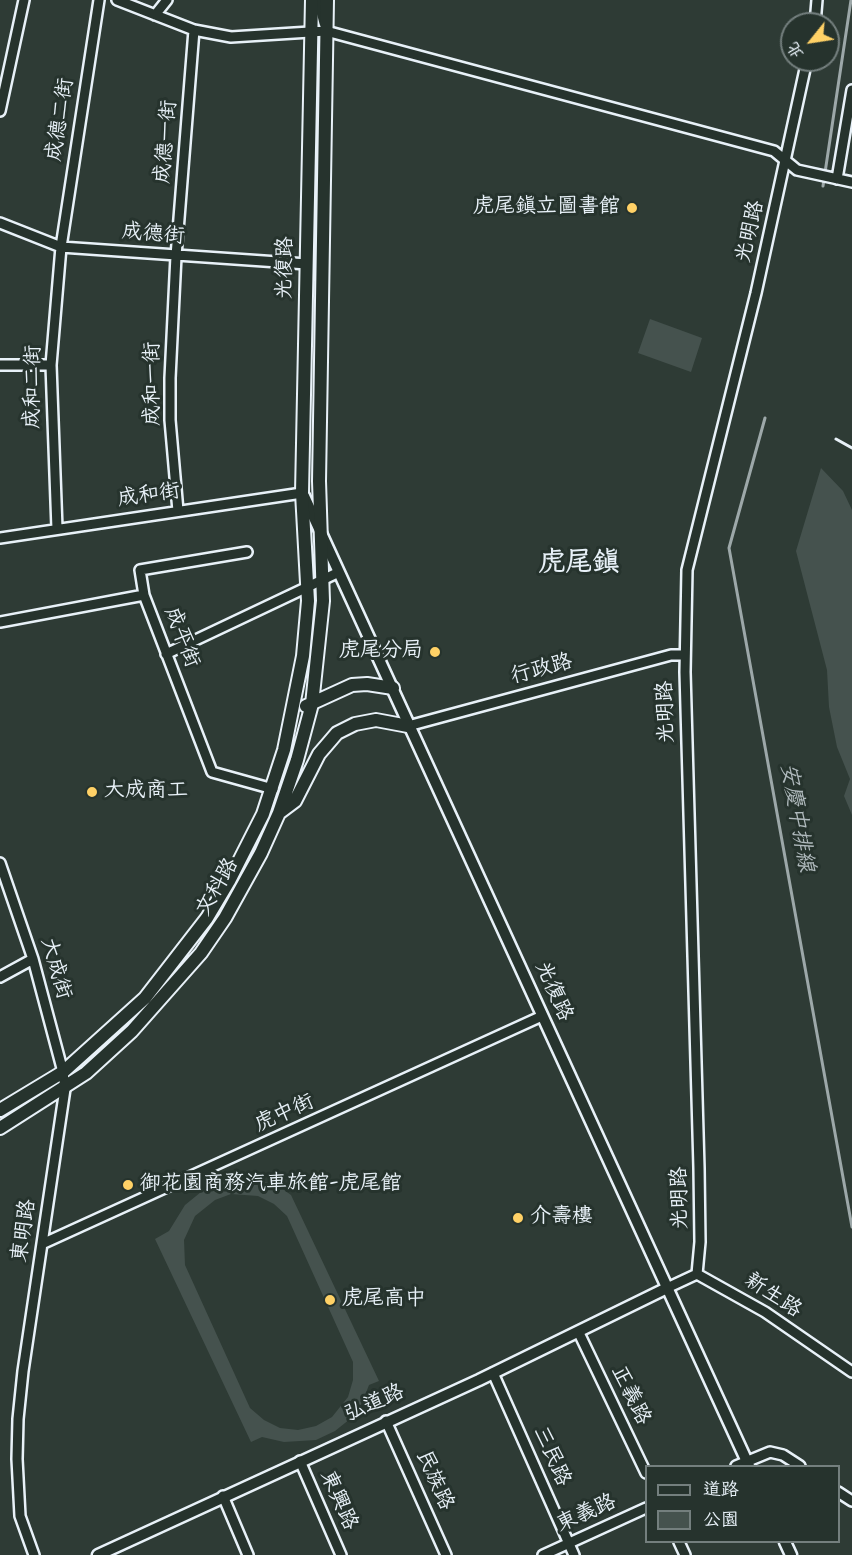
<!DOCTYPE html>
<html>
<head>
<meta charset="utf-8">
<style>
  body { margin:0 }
  #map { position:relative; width:852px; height:1555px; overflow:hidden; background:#2e3b35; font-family:Kalam,"LXGW WenKai TC",sans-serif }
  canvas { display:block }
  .legend { position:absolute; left:645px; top:1465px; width:195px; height:78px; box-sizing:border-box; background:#26332d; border:2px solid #747f7e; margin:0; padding:8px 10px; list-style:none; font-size:18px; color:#e8f1f8 }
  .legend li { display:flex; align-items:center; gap:12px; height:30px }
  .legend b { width:30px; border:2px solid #747f7e }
  .north { position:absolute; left:780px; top:12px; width:60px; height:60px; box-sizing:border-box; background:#26332d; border:2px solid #747f7e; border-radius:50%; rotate:240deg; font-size:16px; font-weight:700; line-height:24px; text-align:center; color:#e8f1f8 }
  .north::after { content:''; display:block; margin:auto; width:21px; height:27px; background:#ffd166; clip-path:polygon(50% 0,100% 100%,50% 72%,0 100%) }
</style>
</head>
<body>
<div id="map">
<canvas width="852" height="1555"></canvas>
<ul class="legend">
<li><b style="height:8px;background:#26332d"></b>道路</li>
<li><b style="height:16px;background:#45524e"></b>公園</li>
</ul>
<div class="north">北</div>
</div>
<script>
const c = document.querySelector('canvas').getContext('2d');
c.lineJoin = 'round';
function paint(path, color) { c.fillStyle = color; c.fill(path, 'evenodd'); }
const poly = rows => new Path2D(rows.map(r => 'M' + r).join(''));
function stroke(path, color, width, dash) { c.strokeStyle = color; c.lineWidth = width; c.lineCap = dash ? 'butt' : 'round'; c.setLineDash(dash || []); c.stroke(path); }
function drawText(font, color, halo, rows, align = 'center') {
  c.font = font + ' Kalam,"LXGW WenKai TC",sans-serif'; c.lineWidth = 6; c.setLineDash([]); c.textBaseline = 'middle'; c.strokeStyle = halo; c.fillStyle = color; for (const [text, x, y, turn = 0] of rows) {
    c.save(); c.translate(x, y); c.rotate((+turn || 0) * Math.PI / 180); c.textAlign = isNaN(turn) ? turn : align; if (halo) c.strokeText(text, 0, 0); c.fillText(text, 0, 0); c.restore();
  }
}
paint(poly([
  [650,319,702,338,691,372,638,353],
  [821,468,843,491,852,510,852,815,844,796,850,779,837,747,829,707,827,670,796,551],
  [242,1179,276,1184,291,1195,379,1381,369,1385,362,1403,350,1419,335,1431,316,1440,284,1442,262,1437,251,1442,155,1239,169,1231,185,1205,201,1192,220,1183],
  [231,1194,258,1196,274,1204,287,1216,353,1362,353,1380,348,1397,332,1417,316,1426,298,1430,280,1428,264,1420,250,1408,185,1265,184,1240,195,1216,215,1200]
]), '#45524e');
stroke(poly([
  [823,186,851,0],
  [765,418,729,548,852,1227]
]), '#9da8a9', 3);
const minor = poly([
  [117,0,194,30,231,37,326,31,774,151,797,170,852,182],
  [318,0,324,23],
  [155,15,167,0],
  [815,24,817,0],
  [0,111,24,0],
  [837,179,852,90],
  [0,223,61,247,307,264],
  [0,365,51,365],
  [178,511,170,420,170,378,176,256,194,30],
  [57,529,51,365,61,247,99,0],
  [0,538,302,493],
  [247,552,140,570,144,595,212,772,273,789],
  [0,622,144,595],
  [166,654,337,573],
  [408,726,671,655,685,655],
  [0,863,33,959,63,1072,65,1089,23,1371,18,1419,17,1459,20,1516,34,1555],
  [0,977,33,959],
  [42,1244,542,1016],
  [697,1274,700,1242,699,1168,685,672,687,570,756,293,807,60],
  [667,1288,697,1274,765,1312,852,1372],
  [579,1333,646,1473],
  [493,1373,574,1555],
  [386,1421,446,1555],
  [300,1461,341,1555],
  [736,1466,770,1452,783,1455,800,1466],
  [838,1492,852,1501],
  [223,1496,248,1555],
  [679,1542,685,1555],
  [543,1555,646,1508]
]);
const tertiary = poly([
  [304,496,749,1466],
  [785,1542,791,1555],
  [98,1555,479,1380,667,1288]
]);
const secondary = poly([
  [306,706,352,685,367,684,393,688],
  [279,813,295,801,319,754,337,733,355,724,376,720,408,726],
  [0,1110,63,1072,145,998,207,918,229,881,263,814,284,750,303,656,308,601,302,493,312,0],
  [0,1128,86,1073,132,1031,201,953,225,918,261,853,279,813,297,760,312,704,323,601,319,481,327,0]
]);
stroke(minor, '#e8f1f8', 14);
stroke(tertiary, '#e8f1f8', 15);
stroke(secondary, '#e8f1f8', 16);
stroke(minor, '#26332d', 9);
stroke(tertiary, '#26332d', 10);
stroke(secondary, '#26332d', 12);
stroke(poly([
  [836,439,852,448]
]), '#e8f1f8', 3);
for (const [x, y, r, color] of [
  [632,208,6,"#ffd166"],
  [435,652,6,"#ffd166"],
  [92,792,6,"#ffd166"],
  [128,1185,6,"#ffd166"],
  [518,1218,6,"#ffd166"],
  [330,1300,6,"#ffd166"]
]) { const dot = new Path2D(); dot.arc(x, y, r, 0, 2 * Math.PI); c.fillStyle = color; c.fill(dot); stroke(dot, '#26332d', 2); }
drawText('21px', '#e8f1f8', '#26332d', [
  ["成德二街",62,120,-81],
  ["成德一街",168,142,-85],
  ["光明路",752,232,-77],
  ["成德街",153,236,5],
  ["光復路",287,268,-89],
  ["成和一街",154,384,-90],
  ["成和二街",35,387,-89],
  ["成和街",149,497,-8],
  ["成平街",180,638,69],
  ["行政路",542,671,-15],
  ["光明路",668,712,-92],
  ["文科路",219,888,-60],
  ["大成街",54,969,74],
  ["光復路",552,992,66],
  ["虎中街",285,1115,-24],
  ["光明路",682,1198,-91],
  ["東明路",26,1231,-82],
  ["新生路",772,1297,33],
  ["正義路",629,1396,64],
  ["弘道路",375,1405,-24],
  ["三民路",550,1457,66],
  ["民族路",433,1481,66],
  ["東興路",337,1501,66],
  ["東義路",587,1515,-24]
]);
drawText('21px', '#e8f1f8', '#26332d', [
  ["虎尾鎮立圖書館",620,208,"right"],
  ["虎尾分局",423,652,"right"],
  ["大成商工",104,792],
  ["御花園商務汽車旅館-虎尾館",140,1185],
  ["介壽樓",530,1218],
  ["虎尾高中",342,1300]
], 'left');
drawText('italic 22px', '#b0babd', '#26332d', [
  ["安慶中排線",795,818,80]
]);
drawText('bold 27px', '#e8f1f8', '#26332d', [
  ["虎尾鎮",579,565]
]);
</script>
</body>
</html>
